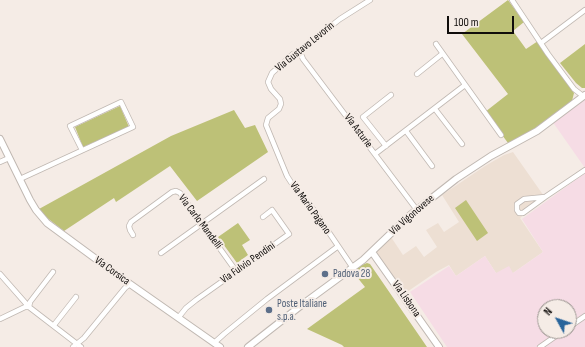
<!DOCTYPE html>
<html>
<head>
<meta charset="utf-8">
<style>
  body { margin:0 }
  #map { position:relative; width:585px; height:347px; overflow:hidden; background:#f5ece6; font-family:"Sofia Sans Condensed",sans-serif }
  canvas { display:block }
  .north { position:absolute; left:537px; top:299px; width:40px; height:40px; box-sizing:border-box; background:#f5ece6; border:1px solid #99938e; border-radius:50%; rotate:310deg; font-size:11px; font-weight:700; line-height:16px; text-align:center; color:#100d0b }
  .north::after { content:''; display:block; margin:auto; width:14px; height:18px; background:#28649b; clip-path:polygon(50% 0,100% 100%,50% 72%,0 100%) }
  .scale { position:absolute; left:447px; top:16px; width:67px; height:18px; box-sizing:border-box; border:2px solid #100d0b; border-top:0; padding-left:5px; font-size:12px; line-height:14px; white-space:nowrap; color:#100d0b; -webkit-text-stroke:3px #f5ece6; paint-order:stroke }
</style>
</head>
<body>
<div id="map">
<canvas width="585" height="347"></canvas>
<div class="north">N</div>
<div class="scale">100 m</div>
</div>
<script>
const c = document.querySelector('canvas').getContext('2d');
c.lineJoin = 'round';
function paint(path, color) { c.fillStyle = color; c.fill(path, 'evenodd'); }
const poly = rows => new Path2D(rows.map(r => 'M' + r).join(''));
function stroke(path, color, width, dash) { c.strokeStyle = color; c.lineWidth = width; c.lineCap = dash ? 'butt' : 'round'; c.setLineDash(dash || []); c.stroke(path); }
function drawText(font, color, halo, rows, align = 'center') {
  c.font = font + ' "Sofia Sans Condensed",sans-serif'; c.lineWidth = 4; c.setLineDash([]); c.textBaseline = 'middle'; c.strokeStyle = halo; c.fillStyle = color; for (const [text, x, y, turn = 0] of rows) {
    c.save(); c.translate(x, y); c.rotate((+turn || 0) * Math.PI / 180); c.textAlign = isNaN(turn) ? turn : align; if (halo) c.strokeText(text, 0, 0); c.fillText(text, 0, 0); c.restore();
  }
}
paint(poly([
  [513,152,546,199,520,218,543,252,513,273,496,273,485,256,456,276,449,265,436,272,404,294,375,253,391,237,403,255,416,246,424,257,437,247,426,230,438,223,444,232,459,222,442,195,485,166,504,155]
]), '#eddfd3');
paint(poly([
  [585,96,585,168,552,121],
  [585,173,585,347,447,347,410,292,449,266,456,276,485,256,496,273,509,266,513,273,543,252,522,219],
  [545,307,569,307,569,331,545,331]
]), '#f6dce5');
paint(poly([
  [508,0,524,22,513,31,526,49,538,41,574,93,572,101,540,126,525,136,508,143,485,112,508,94,462,34],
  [585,44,585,88,582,88,576,83,560,63],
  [120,106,129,127,83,147,75,127],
  [234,110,245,128,255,125,268,152,197,201,170,166,116,202,114,198,64,231,46,217,39,209,171,136],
  [466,200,488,233,477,241,455,208],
  [238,223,250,240,242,245,248,255,237,263,218,237],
  [367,263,370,264,427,347,344,347,342,345,307,329,365,287,353,272,362,265]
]), '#bdc177');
const street = poly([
  [512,0,548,54,574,89,583,96],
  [541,43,585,10],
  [436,44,501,135],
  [300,52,303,59,417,210],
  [417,74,442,54],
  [435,109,462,144],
  [406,131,432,166],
  [386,146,363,117,391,95],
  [375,154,465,85],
  [0,162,9,158],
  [20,179,133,127,121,102,70,126,82,150],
  [545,197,523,213,519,213,517,210,517,204,524,199,545,197,585,170],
  [133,235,130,230,129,226,131,222,172,192,176,191,180,193,236,271],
  [161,253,264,179],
  [353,268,313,209,305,199,296,190,287,176,266,125,268,118,279,109,281,104,280,99,271,89,268,82,272,73,293,54,300,52,304,47,340,19,370,0],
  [0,274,29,307,81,347],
  [29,307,30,302,53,272],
  [178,318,186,308,196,300,289,234,272,210,263,217],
  [0,319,25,307,29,307],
  [54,325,76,297],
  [569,327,585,316],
  [214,343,224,334,267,299,337,247],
  [73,347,84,338,125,288,130,284],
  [540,347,563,331]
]);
const secondary = poly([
  [0,139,30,200,36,210,47,223,130,284,220,347],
  [372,252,439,347],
  [248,347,303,304,363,260,409,216,456,179,491,156,537,131,585,95]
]);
stroke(street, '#c0b8b2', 6);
stroke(secondary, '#c0b8b2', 8);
stroke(street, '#fff', 4.5);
stroke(secondary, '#fff', 6);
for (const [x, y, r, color] of [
  [325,274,4,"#5c6f8a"],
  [269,310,4,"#5c6f8a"]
]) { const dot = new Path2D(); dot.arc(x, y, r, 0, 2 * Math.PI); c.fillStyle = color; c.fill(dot); stroke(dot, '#f5ece6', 1.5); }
drawText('11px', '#100d0b', '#f5ece6', [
  ["Via Gustavo Levorin",305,47,-39],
  ["Via Asturie",358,131,53],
  ["Via Mario Pagano",310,208,54],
  ["Via Vigonovese",412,215,-41],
  ["Via Carlo Mandelli",200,222,53],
  ["Via Fulvio Pendini",248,263,-35],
  ["Via Corsica",112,271,36],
  ["Via Lisbona",406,299,55]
]);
drawText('11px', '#4e5e75', '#f5ece6', [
  ["Padova 28",333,274],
  ["Poste Italiane",277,304],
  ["s.p.a.",277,317]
], 'left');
</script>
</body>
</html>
